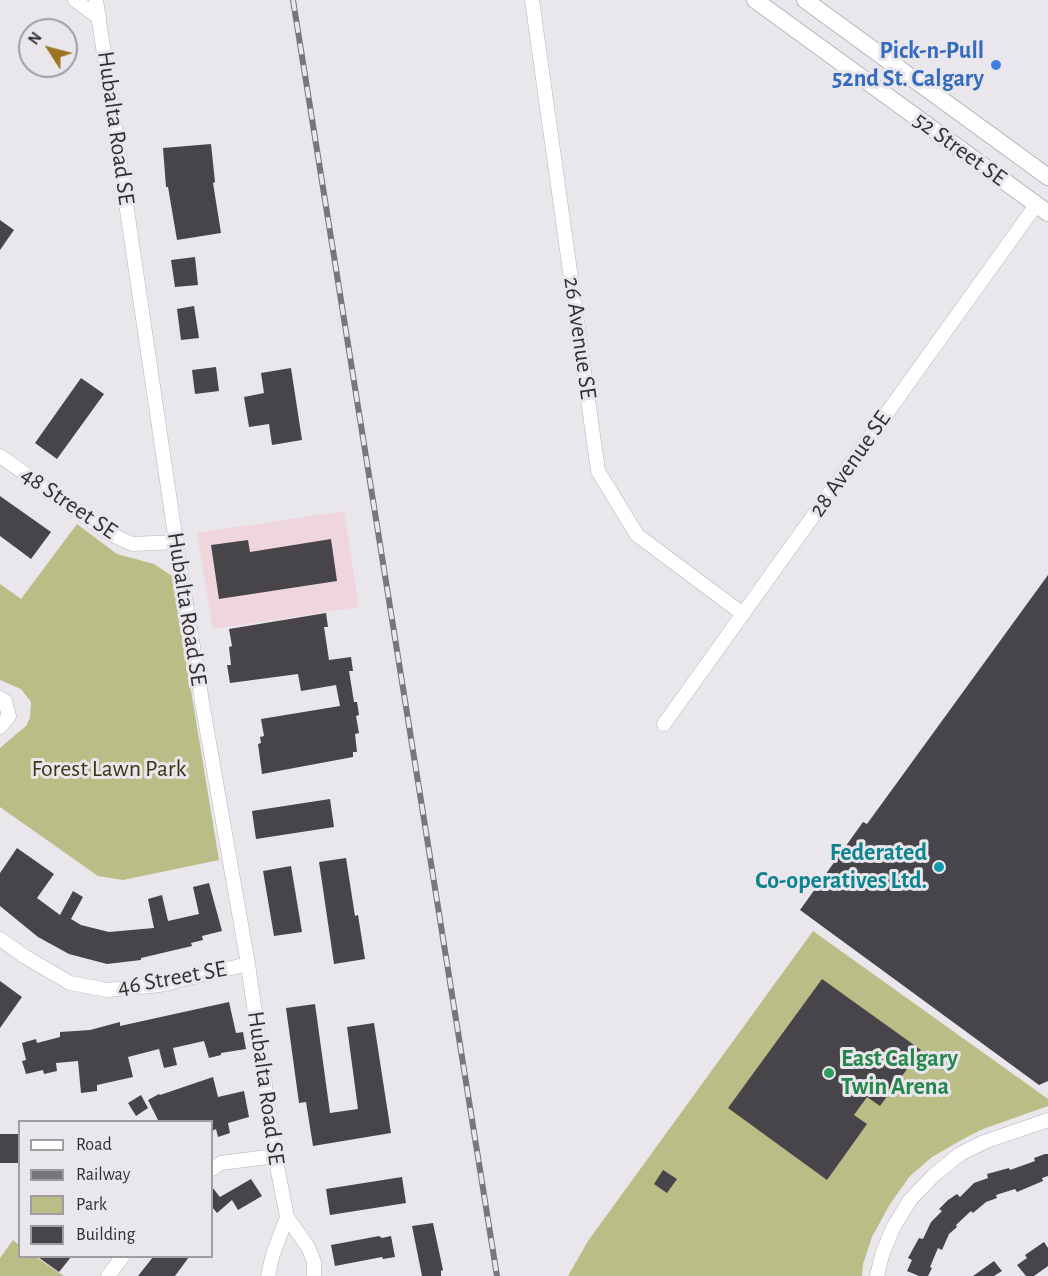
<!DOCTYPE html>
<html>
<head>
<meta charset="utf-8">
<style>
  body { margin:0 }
  #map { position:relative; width:1048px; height:1276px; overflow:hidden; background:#e9e6ec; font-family:"Alegreya Sans",sans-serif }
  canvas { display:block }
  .legend { position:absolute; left:18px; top:1120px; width:195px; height:138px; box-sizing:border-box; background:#e9e6ec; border:2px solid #a09da2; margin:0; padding:8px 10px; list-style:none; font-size:18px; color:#323033 }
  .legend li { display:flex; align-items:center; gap:12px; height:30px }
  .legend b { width:30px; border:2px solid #a09da2 }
  .north { position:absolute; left:18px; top:18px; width:60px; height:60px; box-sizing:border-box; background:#e9e6ec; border:2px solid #a09da2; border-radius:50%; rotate:306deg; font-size:16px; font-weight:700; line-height:24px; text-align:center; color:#323033 }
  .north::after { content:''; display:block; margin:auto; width:21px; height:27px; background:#9c7421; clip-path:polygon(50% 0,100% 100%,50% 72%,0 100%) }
</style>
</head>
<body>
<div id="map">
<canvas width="1048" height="1276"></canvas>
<ul class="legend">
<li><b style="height:8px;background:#fff"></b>Road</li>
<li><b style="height:8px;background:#79767a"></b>Railway</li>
<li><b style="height:16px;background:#babd86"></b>Park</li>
<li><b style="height:16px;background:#48454a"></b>Building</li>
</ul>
<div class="north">N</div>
</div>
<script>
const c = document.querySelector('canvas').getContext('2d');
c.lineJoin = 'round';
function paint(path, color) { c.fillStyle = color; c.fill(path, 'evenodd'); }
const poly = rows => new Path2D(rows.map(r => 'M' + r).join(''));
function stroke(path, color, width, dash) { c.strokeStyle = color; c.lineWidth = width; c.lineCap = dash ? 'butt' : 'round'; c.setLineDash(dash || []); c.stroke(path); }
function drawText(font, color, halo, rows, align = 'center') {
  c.font = font + ' "Alegreya Sans",sans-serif'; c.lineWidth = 6; c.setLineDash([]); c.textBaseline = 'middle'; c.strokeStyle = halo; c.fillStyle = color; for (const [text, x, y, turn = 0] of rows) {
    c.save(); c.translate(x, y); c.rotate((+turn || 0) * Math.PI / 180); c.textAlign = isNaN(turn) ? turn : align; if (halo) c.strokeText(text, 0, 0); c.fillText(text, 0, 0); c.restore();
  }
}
paint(poly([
  [344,511,359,607,213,629,197,533]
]), '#efd6dd');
paint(poly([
  [77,524,117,554,154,564,172,576,219,860,123,880,98,876,0,807,0,748,26,726,30,718,31,702,21,689,0,680,0,584,21,599],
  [813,931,1048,1099,1048,1106,983,1129,965,1138,932,1157,910,1176,890,1204,872,1237,863,1264,862,1276,568,1276,588,1241],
  [13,1240,19,1245,20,1256,36,1257,64,1276,0,1276,0,1258]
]), '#babd86');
paint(poly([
  [211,144,215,182,213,183,221,233,177,240,168,187,166,187,163,148],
  [0,220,14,230,0,250],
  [195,257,198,285,175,287,171,260],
  [194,306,199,338,181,340,177,309],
  [216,367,219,391,195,394,192,370],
  [291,368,302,440,272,445,269,424,249,427,244,397,264,393,261,373],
  [81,378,104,394,57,459,35,443],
  [0,496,51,532,31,559,0,536],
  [331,539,337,581,219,599,211,545,248,540,250,552],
  [1048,575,1048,1081,1039,1085,800,910,863,822,867,824],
  [326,613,328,627,324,627,329,660,351,657,353,671,349,671,354,702,357,702,359,715,356,716,359,733,355,734,357,752,353,752,353,757,262,774,258,744,261,743,260,737,264,736,261,719,340,706,336,685,301,691,298,674,230,683,227,665,231,665,229,647,232,646,229,629],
  [330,799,334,827,256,839,252,811],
  [17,848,54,874,37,898,60,915,73,891,83,897,71,919,81,925,109,932,154,928,148,899,162,895,168,921,199,914,193,887,209,883,222,931,202,936,203,940,191,943,192,946,141,958,141,960,107,964,69,954,38,937,0,906,0,873],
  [346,858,355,916,358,915,365,959,334,964,319,862],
  [291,866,302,932,274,936,263,871],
  [822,979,921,1050,880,1106,867,1097,854,1115,867,1124,827,1180,728,1108],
  [0,981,22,997,0,1028],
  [229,1002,236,1033,243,1032,246,1049,221,1053,221,1055,209,1058,204,1041,173,1048,177,1065,164,1068,159,1049,128,1057,133,1077,97,1085,97,1091,81,1093,78,1061,56,1063,57,1071,44,1074,43,1070,26,1074,22,1061,26,1060,22,1043,36,1039,37,1043,60,1037,60,1032,90,1030,120,1022,120,1026],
  [315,1004,330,1113,358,1109,347,1027,374,1023,391,1133,313,1146,306,1102,299,1103,286,1008],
  [213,1077,218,1097,244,1091,249,1117,228,1123,230,1133,218,1137,216,1129,212,1131,212,1122,159,1122,148,1100,159,1094,160,1095],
  [141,1095,148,1108,136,1116,128,1103],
  [0,1134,20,1134,20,1163,0,1163],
  [1045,1154,1048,1154,1048,1176,1042,1178,1043,1181,1017,1192,1015,1189,996,1195,997,1198,986,1202,973,1213,971,1211,956,1225,957,1227,949,1234,942,1250,938,1248,930,1267,932,1268,928,1276,919,1276,907,1271,912,1260,908,1258,919,1238,923,1239,931,1222,942,1211,939,1209,948,1200,957,1194,960,1197,974,1183,988,1178,987,1174,1009,1168,1010,1170,1035,1161,1034,1158],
  [663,1170,677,1179,667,1193,654,1184],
  [402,1177,406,1203,330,1215,326,1189],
  [251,1179,262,1196,238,1210,232,1200,217,1213,212,1207,212,1187,220,1197],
  [433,1223,443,1270,441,1271,441,1276,422,1276,412,1226],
  [379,1236,382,1238,391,1236,395,1257,383,1259,382,1257,335,1266,331,1245],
  [1044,1242,1048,1248,1048,1266,1034,1276,1026,1276,1017,1265,1027,1258,1025,1255],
  [38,1257,71,1257,59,1272],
  [153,1257,189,1257,175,1276,138,1276],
  [994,1261,1002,1271,994,1276,973,1276]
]), '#48454a');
const minor = poly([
  [75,0,99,18],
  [96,0,176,542,203,708,248,964,275,1156,287,1217,308,1247,314,1262,314,1276],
  [532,0,598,471,637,535,743,614],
  [0,456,108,533,132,544,176,542],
  [0,698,5,701,9,716,0,727],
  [664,724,1036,205],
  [0,939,24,956,70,983,107,990,160,985,248,964],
  [212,1169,221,1163,275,1156],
  [108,1276,123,1256],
  [268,1276,273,1254,287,1217],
  [877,1276,882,1255,893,1228,910,1200,933,1176,960,1154,984,1142,1048,1120]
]);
const major = poly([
  [755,0,1048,213],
  [805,0,1048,177]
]);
stroke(minor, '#b8b4ba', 15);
stroke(major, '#b8b4ba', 18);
stroke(minor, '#fff', 14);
stroke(major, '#fff', 16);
const rail = poly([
  [293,0,497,1276]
]);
stroke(rail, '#79767a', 6);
stroke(rail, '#e9e6ec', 4, [11]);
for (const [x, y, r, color] of [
  [996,65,6,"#3f7fe0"],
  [939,867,6,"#0f9aa8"],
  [829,1073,6,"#2e9e5b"]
]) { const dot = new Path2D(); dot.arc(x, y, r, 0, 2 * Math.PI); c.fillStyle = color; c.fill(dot); stroke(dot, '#e9e6ec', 2); }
drawText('bold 24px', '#366cbe', '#e9e6ec', [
  ["Pick-n-Pull",984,51],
  ["52nd St. Calgary",984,79]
], 'right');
drawText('24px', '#323033', '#e9e6ec', [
  ["Hubalta Road SE",116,128,82],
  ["52 Street SE",960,149,36],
  ["26 Avenue SE",580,338,82],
  ["28 Avenue SE",850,464,-55],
  ["48 Street SE",69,503,34],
  ["Hubalta Road SE",187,609,81],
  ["46 Street SE",172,978,-10],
  ["Hubalta Road SE",266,1088,82]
]);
drawText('24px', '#373812', '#e9e6ec', [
  ["Forest Lawn Park",109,769]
]);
drawText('bold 24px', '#0d838f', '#e9e6ec', [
  ["Federated",927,853],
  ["Co-operatives Ltd.",927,881]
], 'right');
drawText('bold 24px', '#27864d', '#e9e6ec', [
  ["East Calgary",841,1059],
  ["Twin Arena",841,1087]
], 'left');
</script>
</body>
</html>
